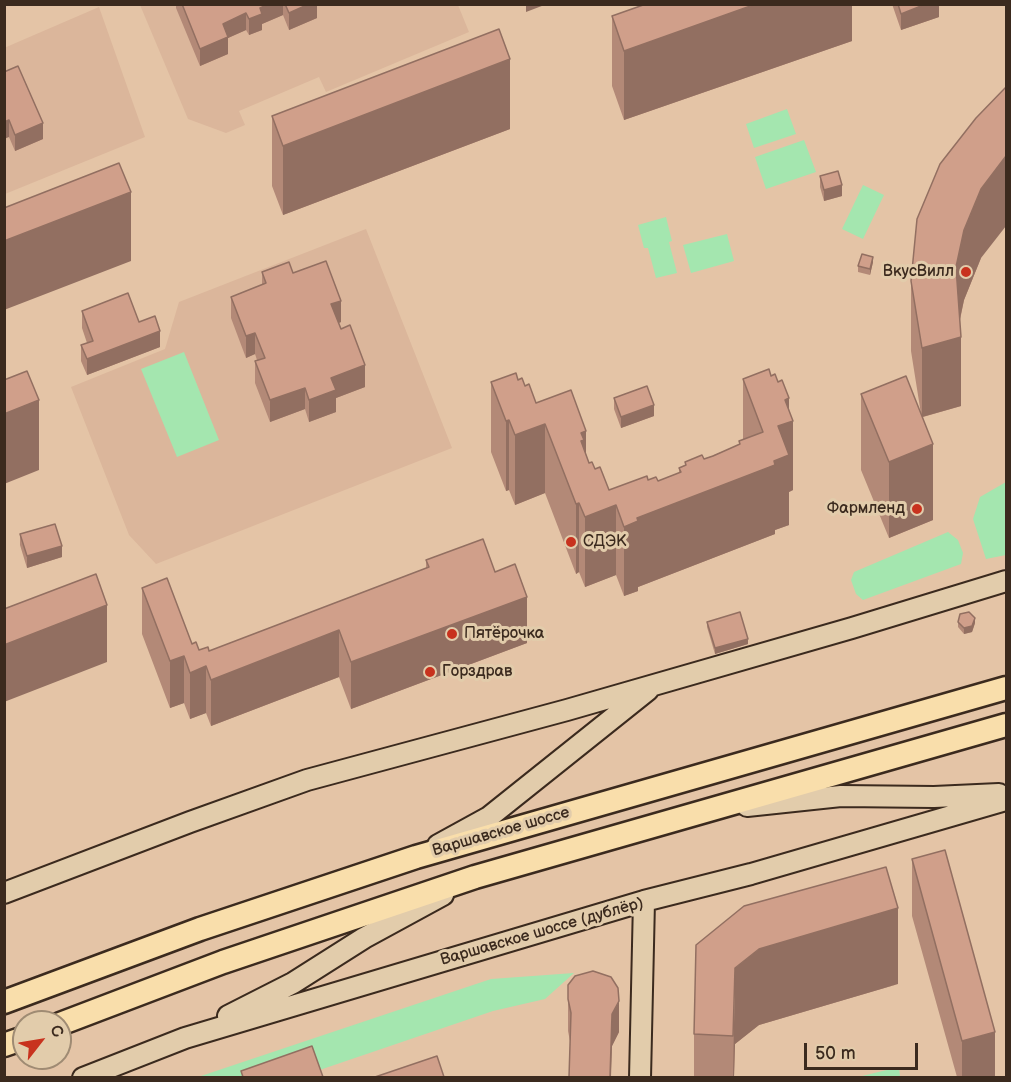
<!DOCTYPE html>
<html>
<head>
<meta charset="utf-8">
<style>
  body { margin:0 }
  #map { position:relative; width:1011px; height:1082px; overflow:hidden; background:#e4c4a6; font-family:"Balsamiq Sans",sans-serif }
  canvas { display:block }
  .frame { position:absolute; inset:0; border:6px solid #3b2a1e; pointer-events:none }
  .north { position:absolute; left:12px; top:1010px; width:60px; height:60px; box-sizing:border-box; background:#e2ccab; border:2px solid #9f8b73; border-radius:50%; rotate:59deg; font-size:16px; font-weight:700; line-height:24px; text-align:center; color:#3b2a1e }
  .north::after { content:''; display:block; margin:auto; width:21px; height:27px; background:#c8321e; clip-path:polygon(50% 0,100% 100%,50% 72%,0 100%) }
  .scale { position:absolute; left:804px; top:1043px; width:114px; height:27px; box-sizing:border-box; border:3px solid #3b2a1e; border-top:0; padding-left:8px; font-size:18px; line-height:21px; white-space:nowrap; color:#3b2a1e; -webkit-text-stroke:4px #e2ccab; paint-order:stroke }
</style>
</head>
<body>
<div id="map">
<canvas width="1011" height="1082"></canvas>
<div class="frame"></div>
<div class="north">С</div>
<div class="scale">50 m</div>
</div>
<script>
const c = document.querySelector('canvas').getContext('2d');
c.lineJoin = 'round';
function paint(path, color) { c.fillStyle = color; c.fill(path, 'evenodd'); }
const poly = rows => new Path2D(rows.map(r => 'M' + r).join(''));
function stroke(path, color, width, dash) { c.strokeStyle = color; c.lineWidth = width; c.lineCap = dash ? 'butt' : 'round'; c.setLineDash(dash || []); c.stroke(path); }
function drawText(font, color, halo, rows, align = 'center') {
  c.font = font + ' "Balsamiq Sans",sans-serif'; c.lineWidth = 6; c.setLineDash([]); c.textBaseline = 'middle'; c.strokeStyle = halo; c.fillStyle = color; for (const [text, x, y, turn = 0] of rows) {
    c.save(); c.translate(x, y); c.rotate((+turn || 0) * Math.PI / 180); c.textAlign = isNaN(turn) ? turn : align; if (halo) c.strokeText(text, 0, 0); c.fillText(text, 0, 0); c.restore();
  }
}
paint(poly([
  [140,5,458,5,469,32,326,92,319,77,239,111,245,125,226,133,188,119],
  [99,7,145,137,5,194,4,48],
  [366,229,452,448,156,564,129,535,71,387,165,349,179,302]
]), '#dbb69b');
paint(poly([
  [787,109,796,134,754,148,746,124],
  [804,140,816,172,766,189,755,157],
  [863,185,884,195,863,239,842,229],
  [666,217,672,241,669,242,677,273,656,278,648,248,644,248,638,225],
  [727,234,734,261,691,273,683,245],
  [184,352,219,440,177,457,141,369],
  [1006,482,1006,555,986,559,973,519,980,497],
  [948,532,958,540,963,553,961,564,863,600,856,594,851,580,854,572],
  [574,973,545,999,493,1011,299,1077,195,1078,491,979],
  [899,1067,900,1077,858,1077]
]), '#a4e6af');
const secondary = poly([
  [747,806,841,796,934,797,999,794],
  [438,845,489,817,648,690],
  [4,893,190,822,307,780,567,710,852,628,1006,581],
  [228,1016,293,983,364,938,443,895],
  [83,1078,185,1038,644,901,751,874,1006,800],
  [640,1078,644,901]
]);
const primary = poly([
  [4,1002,200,929,416,857,1006,688],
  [60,1024,223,962,475,877,1006,725],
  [4,1045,24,1038]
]);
stroke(secondary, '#3b2a1e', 24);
stroke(primary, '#3b2a1e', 27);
stroke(secondary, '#e2ccab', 20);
stroke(primary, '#f9deab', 22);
paint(poly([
  [176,4,317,4,317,18,289,30,283,15,262,24,262,30,249,35,246,30,228,38,228,54,200,66,176,8],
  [852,4,852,41,624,120,612,86,612,16],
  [892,4,939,4,939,17,901,30],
  [4,72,43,139,15,151,9,137],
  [272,116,510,129,283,215,272,186],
  [820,176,842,196,824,201,820,187],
  [981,258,964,300,960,320,961,406,923,417,933,520,889,538,861,470,861,394,921,414,911,351,911,281],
  [873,262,870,275,858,272,858,266],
  [262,272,293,273,341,322,339,323,365,387,336,398,336,412,309,422,305,409,270,422,255,383,255,361,257,360,255,354,246,358,231,318,231,297,262,285],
  [82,311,139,322,160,347,87,375,81,361,81,345,87,343,82,328],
  [771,376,793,490,789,492,789,525,775,530,775,534,638,587,638,591,624,596,616,575,585,587,579,572,576,574,545,493,515,505,509,490,506,491,491,452,491,382,518,380,525,386,536,403,586,454,589,463,595,469,609,490,648,480,658,481,679,473,679,468,685,466,685,462,704,459,739,445,739,441,743,440,743,379],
  [614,398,654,416,621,428,614,409],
  [20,534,62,557,27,568,20,545],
  [426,560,495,572,527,643,351,709,339,677,211,726,206,713,190,719,184,703,170,708,142,634,142,588,192,644,199,650,209,651,426,568],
  [707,622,748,644,715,654,707,627],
  [958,622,975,623,972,632,964,634,958,627],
  [912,859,995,1077,957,1077,912,916],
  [898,984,759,1025,735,1044,734,1077,694,1077,694,1034],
  [568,985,619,1032,612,1046,570,1041,568,1031]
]), '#b38977');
paint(poly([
  [269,4,283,4,283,15,262,24,262,30,249,35,249,19,260,8],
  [309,4,317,4,317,18,289,30,289,13],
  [526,4,547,4,526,12],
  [756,4,852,4,852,41,624,120,624,51],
  [926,4,939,4,939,17,901,30,901,14],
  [246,13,246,30,228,38,228,54,200,66,200,49,223,24],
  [510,59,510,129,283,215,283,146],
  [9,120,9,137,4,139,4,122],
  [43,123,43,139,15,151,15,135],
  [1006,156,1006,226,981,258,964,300,956,337,956,267,964,230,981,189],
  [842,185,842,196,824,201,824,190],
  [131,192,131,261,4,310,4,241],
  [873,257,873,262,870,275,870,269],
  [341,301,341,322,331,326,331,304],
  [160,331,160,347,87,375,87,359],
  [255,333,255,354,246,358,246,336],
  [961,337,961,406,922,417,922,348],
  [365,365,365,387,336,398,336,412,309,422,309,400,331,378],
  [305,388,305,409,270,422,270,400],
  [789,398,789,422,793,421,793,490,789,492,789,525,775,530,775,534,638,587,638,591,624,596,624,527,778,426,785,400],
  [39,400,39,470,4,484,4,414],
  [654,405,654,416,621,428,621,417],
  [509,420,509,490,506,491,506,421],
  [545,424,545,493,515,505,515,435],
  [586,431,586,501,582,510,581,433],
  [933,444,933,520,889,538,889,462],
  [579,503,579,572,576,574,576,504],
  [616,505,616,575,585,587,585,517],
  [62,546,62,557,27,568,27,556],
  [527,597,527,643,351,709,351,662],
  [107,605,107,662,4,702,4,645],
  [975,618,975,623,972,632,964,634,964,628],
  [339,630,339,677,211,726,211,680],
  [748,639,748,644,715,654,715,648],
  [184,656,184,703,170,708,170,661],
  [206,666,206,713,190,719,190,673],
  [898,908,898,984,759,1025,735,1044,734,1077,733,1077,735,968,759,949],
  [619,1001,619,1032,612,1046,611,1077,610,1077,612,1014],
  [995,1032,995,1077,962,1077,962,1041]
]), '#926f61');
const building = poly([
  [182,4,269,4,260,8,262,14,249,19,246,13,223,24,228,37,200,49,182,4],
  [285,4,309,4,289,13,285,4],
  [646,4,756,4,624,51,612,16,646,4],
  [898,4,926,4,901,14,898,4],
  [499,29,510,59,283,146,272,116,499,29],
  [18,66,43,123,15,135,9,120,4,122,4,72,18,66],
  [1006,87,1006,156,981,189,964,230,956,267,961,337,922,348,911,281,917,219,940,164,976,118,1006,87],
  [119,163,131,192,4,241,4,208,119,163],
  [838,171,842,185,824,190,820,176,838,171],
  [862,254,873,257,870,269,858,266,862,254],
  [326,261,341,301,331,304,341,329,350,325,365,365,331,378,336,390,309,400,305,388,270,400,255,361,265,358,255,333,246,336,231,297,266,283,262,272,289,262,293,273,326,261],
  [128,293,139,322,155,316,160,331,87,359,81,345,93,341,82,311,128,293],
  [769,369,771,376,775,374,778,382,782,380,789,398,785,400,793,421,778,426,789,455,774,461,775,465,637,518,638,521,624,527,616,505,585,517,579,503,576,504,545,424,515,435,509,420,506,421,491,382,516,373,518,380,522,378,525,386,529,384,536,403,571,390,586,431,581,433,584,440,581,441,589,463,592,462,595,469,600,467,609,490,647,476,648,480,656,477,658,481,681,472,679,468,686,465,685,462,702,455,704,459,713,456,740,444,739,441,763,432,743,379,769,369],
  [27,371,39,400,4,414,4,380,27,371],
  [906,376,933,444,889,462,861,394,906,376],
  [647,386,654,405,621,417,614,398,647,386],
  [55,524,62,546,27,556,20,534,55,524],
  [483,539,495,572,515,564,527,597,351,662,339,630,211,680,206,666,190,673,184,656,170,661,142,588,167,578,192,644,196,642,199,650,208,647,209,651,429,567,426,560,483,539],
  [96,574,107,605,4,645,4,609,96,574],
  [740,612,748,639,715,648,707,622,740,612],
  [969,612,975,618,972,626,964,628,958,622,960,614,969,612],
  [945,850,995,1032,962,1041,912,859,945,850],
  [886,867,898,908,759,949,735,968,733,1036,694,1034,696,945,744,906,886,867],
  [593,971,611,977,618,988,619,1001,612,1014,610,1077,569,1077,571,1013,568,999,568,985,575,976,593,971],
  [312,1046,323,1077,243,1077,241,1071,312,1046],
  [437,1056,444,1077,375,1077,437,1056]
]);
paint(building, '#d09f8a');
stroke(building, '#926f61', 1.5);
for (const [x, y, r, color] of [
  [966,272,6,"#c8321e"],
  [917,509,6,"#c8321e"],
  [571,542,6,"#c8321e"],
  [452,634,6,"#c8321e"],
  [430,672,6,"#c8321e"]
]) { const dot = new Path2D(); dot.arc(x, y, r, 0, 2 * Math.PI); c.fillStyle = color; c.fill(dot); stroke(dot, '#e2ccab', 2); }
drawText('16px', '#3b2a1e', '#e2ccab', [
  ["ВкусВилл",954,272,"right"],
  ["Фармленд",905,509,"right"],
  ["СДЭК",583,542],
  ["Пятёрочка",464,634],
  ["Горздрав",442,672]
], 'left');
drawText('16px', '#3b2a1e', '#e2ccab', [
  ["Варшавское шоссе",501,832,-16],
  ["Варшавское шоссе (дублёр)",542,932,-16]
]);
</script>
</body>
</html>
